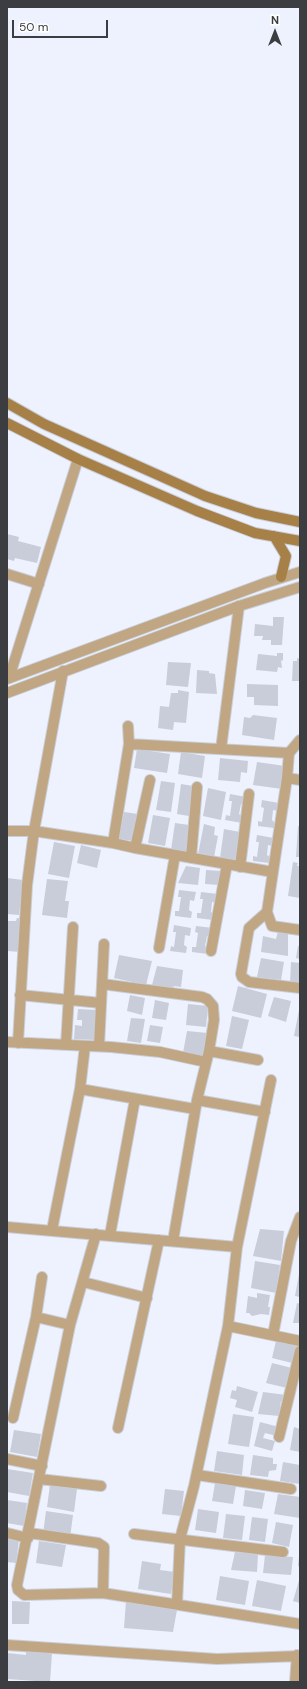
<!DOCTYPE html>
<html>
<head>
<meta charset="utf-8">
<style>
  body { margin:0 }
  #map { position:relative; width:307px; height:1689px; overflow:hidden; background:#edf2fe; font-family:"DM Sans",sans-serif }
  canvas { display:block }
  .frame { position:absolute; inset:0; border:8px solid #3b3d41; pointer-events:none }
  .north { position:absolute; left:255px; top:12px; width:40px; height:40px; -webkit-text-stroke:3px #fff; paint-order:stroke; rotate:0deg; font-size:11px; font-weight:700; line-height:16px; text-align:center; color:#3b3d41 }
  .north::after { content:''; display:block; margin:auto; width:14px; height:18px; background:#3b3d41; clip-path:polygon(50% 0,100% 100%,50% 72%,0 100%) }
  .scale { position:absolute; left:12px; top:20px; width:96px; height:18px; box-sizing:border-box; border:2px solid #3b3d41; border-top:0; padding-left:5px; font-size:12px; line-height:14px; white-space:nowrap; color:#3b3d41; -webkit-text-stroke:3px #fff; paint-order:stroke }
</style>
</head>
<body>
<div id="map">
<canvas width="307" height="1689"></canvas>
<div class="frame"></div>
<div class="north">N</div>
<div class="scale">50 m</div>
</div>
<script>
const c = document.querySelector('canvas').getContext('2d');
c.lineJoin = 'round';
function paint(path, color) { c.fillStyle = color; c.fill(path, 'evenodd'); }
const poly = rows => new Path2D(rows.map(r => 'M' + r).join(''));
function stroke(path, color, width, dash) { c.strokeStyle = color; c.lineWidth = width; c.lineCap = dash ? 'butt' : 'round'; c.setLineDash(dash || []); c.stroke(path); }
paint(poly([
  [7,534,19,537,18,541,41,547,37,563,15,558,14,561,7,559],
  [273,617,284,617,282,645,271,645,271,640,262,640,263,636,254,636,255,624,273,626],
  [277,653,283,653,283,661,281,660,282,668,278,667,277,672,256,670,258,654,277,656],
  [297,658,300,659,300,681,292,681,293,661,297,661],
  [168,662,191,663,188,687,166,685],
  [197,670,209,671,209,673,215,674,217,694,196,693],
  [247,684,278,685,278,706,254,705,254,697,247,697],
  [178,690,189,692,186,723,174,722,173,730,158,728,160,706,169,707,171,693,178,693],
  [253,715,277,718,274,740,242,735,244,717,250,718],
  [137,749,170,754,167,773,134,768],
  [181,752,205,756,202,778,178,774],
  [220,758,248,761,247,773,241,772,240,782,218,780],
  [257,762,285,766,282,789,253,785],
  [161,781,175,783,171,812,156,810],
  [181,784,193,786,189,816,177,814],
  [208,788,226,792,221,820,203,816],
  [230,794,246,797,245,805,241,804,239,814,242,816,242,823,225,820,226,815,230,816,232,801,229,801],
  [262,800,279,803,278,811,273,810,272,820,275,823,274,828,258,826,258,821,262,822,264,808,261,807],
  [124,812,138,814,133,841,119,839],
  [153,815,170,818,165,846,148,843],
  [175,823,189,825,186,852,171,850],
  [204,824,215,827,214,835,218,836,214,857,198,854],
  [298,826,300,826,300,857,296,857],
  [224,829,240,832,236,860,220,858],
  [257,835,274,838,272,846,268,845,267,855,270,857,269,863,253,861,253,856,257,857,259,842,256,842],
  [54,842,75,846,69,878,48,874],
  [81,845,101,850,97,868,77,863],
  [293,862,298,863,297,866,300,866,300,898,288,896],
  [186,866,200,868,198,885,178,883],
  [206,870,221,871,219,885,205,884],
  [7,878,23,880,19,915,7,914],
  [47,879,68,881,65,901,69,901,67,918,42,915],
  [179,890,196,892,194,901,190,900,189,910,192,912,191,918,175,916,175,911,179,911,181,897,178,897],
  [201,892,218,894,217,903,212,902,211,912,214,914,213,920,197,918,197,913,201,913,203,899,200,899],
  [17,918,22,918,21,952,7,951,7,921,16,921],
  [174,925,191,928,190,936,185,935,184,945,187,947,186,953,170,951,171,946,174,947,176,932,173,932],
  [196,926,213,928,211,936,207,936,205,946,208,948,208,954,192,952,192,947,196,947,198,933,195,932],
  [278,931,288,933,288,956,261,952,263,936,276,939],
  [298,946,300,946,300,959,296,958],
  [119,955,152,961,146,985,114,978],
  [261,958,284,962,281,980,257,977],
  [291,962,300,963,300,984,290,984],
  [157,966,183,970,181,987,174,986,173,988,152,985],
  [238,986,267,994,261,1018,232,1011],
  [130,995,145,998,142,1015,127,1011],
  [274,997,291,1001,286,1022,268,1016],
  [155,1000,169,1003,166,1020,152,1018],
  [188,1004,208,1006,206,1027,186,1025],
  [78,1009,97,1010,95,1040,74,1039,75,1025,82,1026,82,1020,77,1020],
  [299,1010,300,1010,300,1037,294,1036],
  [232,1016,249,1020,242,1049,226,1046],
  [131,1018,145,1019,141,1043,127,1041],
  [150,1025,163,1027,160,1043,147,1041],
  [187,1031,208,1033,202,1056,183,1053],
  [260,1229,284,1231,281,1261,253,1256],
  [255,1261,280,1265,276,1293,251,1288],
  [299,1274,300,1274,300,1297,295,1296],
  [257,1293,270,1295,268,1307,270,1307,269,1315,261,1314,252,1316,249,1313,246,1313,248,1296,257,1298],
  [297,1303,300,1304,300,1323,293,1323],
  [276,1341,296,1346,292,1363,272,1358],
  [272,1363,292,1368,287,1388,266,1383],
  [237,1386,258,1392,252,1412,235,1407,237,1400,230,1398,232,1390,236,1391],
  [263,1392,286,1395,285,1402,281,1401,279,1416,258,1414],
  [233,1414,254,1417,249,1447,228,1444],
  [260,1422,279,1427,277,1436,265,1433,263,1438,275,1441,272,1451,254,1446],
  [294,1427,300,1429,300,1452,290,1450],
  [14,1430,41,1434,37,1457,10,1452],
  [217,1451,244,1455,242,1475,214,1471],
  [253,1455,273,1458,273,1464,277,1464,276,1470,269,1471,268,1477,250,1475],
  [283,1462,300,1465,300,1484,280,1481],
  [7,1469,33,1473,29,1496,7,1492],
  [215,1483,236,1486,233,1504,212,1501],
  [50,1485,77,1489,74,1512,47,1507],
  [165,1489,184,1491,181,1516,162,1514],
  [245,1490,265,1493,262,1509,243,1506],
  [278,1494,300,1497,300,1518,274,1514],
  [7,1500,27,1503,24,1526,7,1523],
  [198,1509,219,1512,216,1533,195,1530],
  [46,1511,73,1515,70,1538,43,1534],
  [226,1514,245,1516,242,1540,223,1538],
  [252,1517,268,1519,265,1542,249,1540],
  [276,1522,293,1525,289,1547,272,1543],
  [7,1538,19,1540,16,1563,7,1562],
  [39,1541,66,1545,62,1567,36,1563],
  [235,1552,258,1554,257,1572,231,1570],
  [265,1555,293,1557,291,1575,263,1573],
  [299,1557,300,1557,300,1567,298,1566],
  [142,1561,161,1564,160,1570,175,1572,171,1594,138,1589],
  [220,1576,249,1581,245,1605,216,1600],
  [300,1577,300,1603,293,1601],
  [257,1580,286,1586,281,1611,252,1606],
  [12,1601,30,1602,29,1624,12,1624],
  [126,1601,177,1610,173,1632,124,1628],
  [26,1651,52,1653,50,1682,7,1679,7,1653,26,1655]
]), '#c8cdd9');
const minor = poly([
  [7,574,39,584],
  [9,678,78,459],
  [129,744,289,753,287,778],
  [221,749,239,606],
  [289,753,300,740],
  [300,780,287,778,267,912,272,926,300,930],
  [7,831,34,831,113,843,129,744,128,726],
  [113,843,135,848,273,872],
  [135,848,150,780],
  [191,858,197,787],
  [240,867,249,794],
  [267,912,249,928,241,974,242,977,249,982,300,988],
  [159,948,175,855],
  [211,951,227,864],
  [102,984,202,997,207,999,213,1006,214,1020,209,1051,197,1100,173,1241],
  [20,995,101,1003],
  [7,1042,111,1047,160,1052,206,1062],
  [18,1043,27,885,34,831,63,671],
  [66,1045,73,927],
  [99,1046,104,944],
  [209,1051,258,1060],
  [271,1080,237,1247,228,1326,300,1341],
  [80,1089,195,1109],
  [197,1100,265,1112],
  [7,1227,237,1247],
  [52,1230,80,1089,85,1046],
  [96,1234,70,1325,17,1585,18,1590,24,1595,103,1593,300,1624],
  [110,1235,135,1099],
  [83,1282,147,1298],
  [36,1317,70,1325],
  [273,1335,291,1241,300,1217],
  [13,1418,36,1317,42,1277],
  [118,1428,159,1240],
  [279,1437,300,1351],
  [7,1459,42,1466],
  [197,1475,291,1489],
  [39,1479,101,1486],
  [7,1533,28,1538],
  [29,1533,98,1543,104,1547,103,1593],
  [134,1534,283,1552],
  [177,1604,180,1539,194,1486,228,1326],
  [7,1645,217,1659,300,1656],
  [295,1682,297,1655]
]);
const tertiary = poly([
  [7,679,265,583,300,572],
  [7,693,239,606,300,587]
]);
const secondary = poly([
  [7,403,44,424,205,496,256,513,300,522],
  [7,423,78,459,197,511,255,533,300,541],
  [274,536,286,556,281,577]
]);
stroke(minor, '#c9ced8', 12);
stroke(tertiary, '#c9ced8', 12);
stroke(secondary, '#c9ced8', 12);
stroke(minor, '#c0a682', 10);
stroke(tertiary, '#c0a682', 10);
stroke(secondary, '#a78048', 10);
</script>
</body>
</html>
